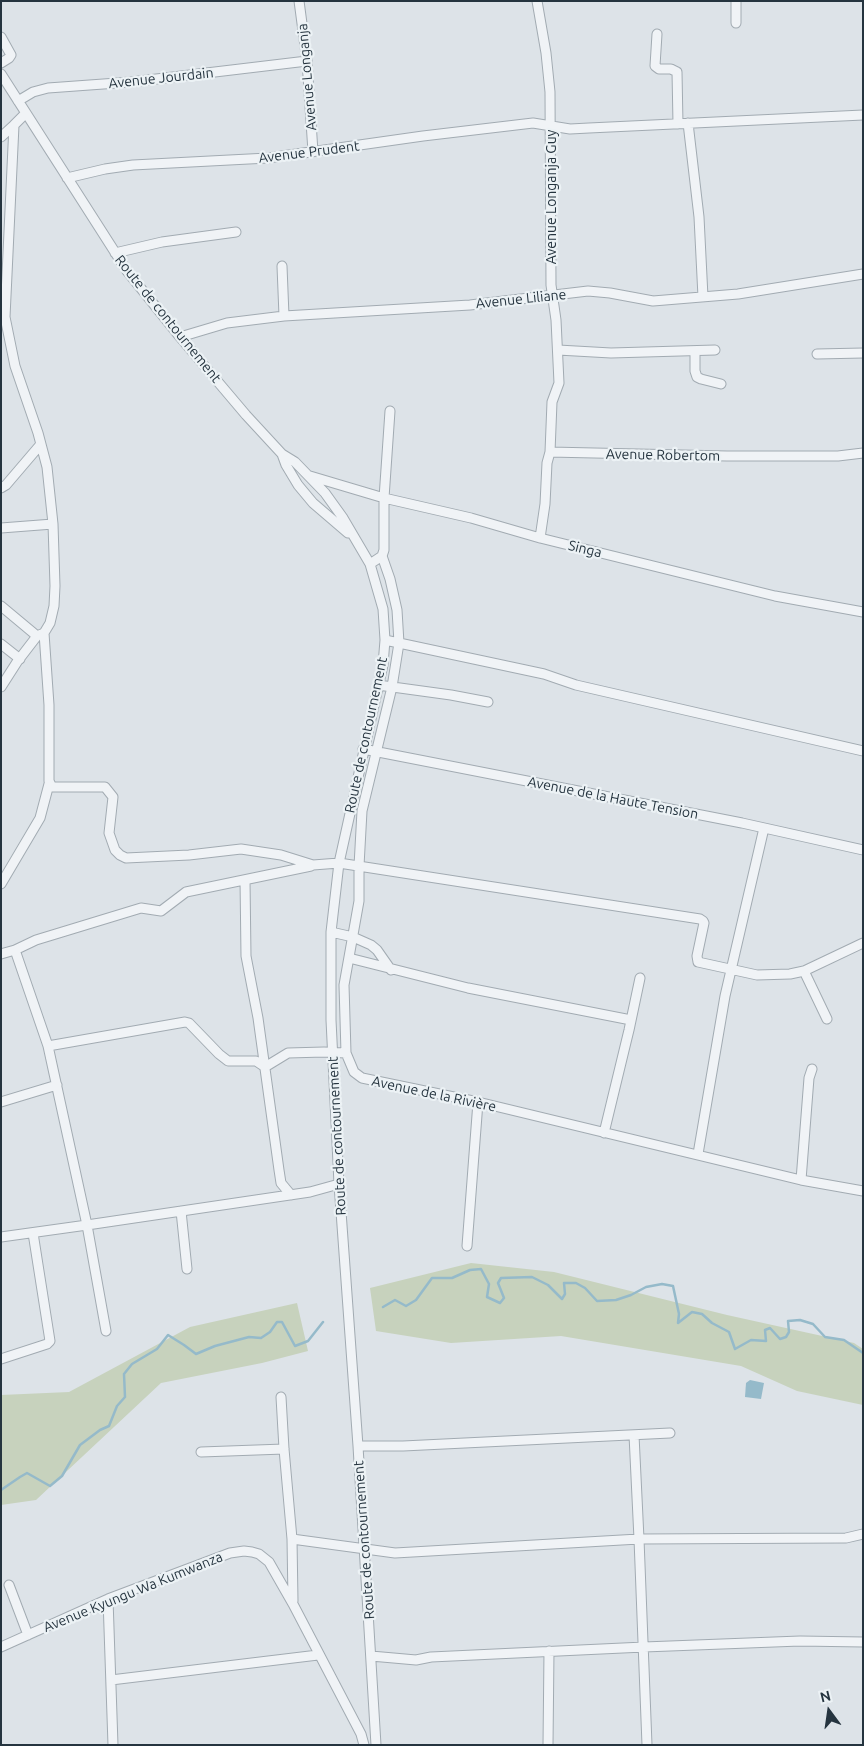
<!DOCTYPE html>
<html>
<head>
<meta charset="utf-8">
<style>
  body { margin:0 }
  #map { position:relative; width:864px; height:1746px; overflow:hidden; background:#dde3e8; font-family:Ubuntu,sans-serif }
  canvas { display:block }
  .frame { position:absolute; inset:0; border:2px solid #25343f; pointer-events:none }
  .north { position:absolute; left:804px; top:1686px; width:50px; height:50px; -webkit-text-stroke:4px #ecf2f5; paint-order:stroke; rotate:346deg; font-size:14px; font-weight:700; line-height:20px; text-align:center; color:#25343f }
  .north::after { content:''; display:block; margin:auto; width:18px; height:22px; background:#25343f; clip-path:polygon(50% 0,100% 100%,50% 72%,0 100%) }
</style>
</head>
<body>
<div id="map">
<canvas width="864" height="1746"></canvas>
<div class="frame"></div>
<div class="north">N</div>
</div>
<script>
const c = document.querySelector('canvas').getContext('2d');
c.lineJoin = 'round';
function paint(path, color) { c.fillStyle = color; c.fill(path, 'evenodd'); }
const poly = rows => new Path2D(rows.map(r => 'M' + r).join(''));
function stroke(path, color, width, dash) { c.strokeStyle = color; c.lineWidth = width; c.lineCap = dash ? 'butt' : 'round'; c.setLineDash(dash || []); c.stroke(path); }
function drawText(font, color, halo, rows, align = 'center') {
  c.font = font + ' Ubuntu,sans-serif'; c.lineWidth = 4.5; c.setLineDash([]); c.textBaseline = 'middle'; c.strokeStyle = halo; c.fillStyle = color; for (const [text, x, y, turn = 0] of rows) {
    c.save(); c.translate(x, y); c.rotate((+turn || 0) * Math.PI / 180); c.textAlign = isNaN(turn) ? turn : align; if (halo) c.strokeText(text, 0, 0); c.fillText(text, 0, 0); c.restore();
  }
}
paint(poly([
  [471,1263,554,1272,727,1315,854,1343,863,1349,863,1405,797,1391,741,1366,561,1336,451,1343,376,1331,370,1288],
  [297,1303,308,1351,262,1363,161,1383,36,1500,1,1505,1,1395,69,1392,190,1327]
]), '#c7d2bd');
paint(poly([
  [750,1380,764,1383,761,1399,745,1397,746,1383]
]), '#95baca');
stroke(poly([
  [383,1307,395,1300,406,1306,416,1300,432,1278,452,1278,470,1270,481,1269,489,1284,487,1297,500,1303,504,1298,498,1283,501,1278,532,1277,548,1285,562,1299,565,1294,564,1283,576,1283,585,1288,597,1301,616,1300,631,1295,646,1287,662,1284,673,1286,679,1314,678,1323,692,1312,702,1314,712,1323,729,1332,735,1349,751,1340,766,1341,765,1330,770,1328,780,1339,786,1337,789,1332,788,1321,800,1320,813,1324,825,1337,844,1340,863,1353],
  [1,1490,20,1477,27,1473,50,1486,62,1476,80,1445,100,1430,109,1426,117,1406,125,1397,124,1374,132,1364,157,1349,168,1335,184,1345,196,1354,215,1346,249,1337,261,1338,270,1332,277,1322,282,1322,295,1346,308,1341,323,1322]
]), '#95baca', 2.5);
const minor = poly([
  [299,1,307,61,313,152],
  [537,1,546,53,550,92,551,285,556,320,559,383,552,402,550,452],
  [736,23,736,1],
  [657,34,655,66,659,69,671,69,677,72,678,124],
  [1,37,11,55,9,58,1,63],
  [1,74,127,271,180,337,246,415,282,454,295,462,325,493,343,518,370,564,383,609,385,640,383,665,339,863,331,932,331,1020,339,1184,358,1446,376,1745],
  [18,101,33,92,48,88,131,82,307,61],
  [26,113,14,125,5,317,15,366,38,433,47,467,53,524,55,586,54,606,50,623,44,633,49,705,49,781,52,787,105,787,113,797,109,833,115,850,120,855,126,858,189,855,241,849,281,855,313,865,339,863,700,919,703,921,704,923,697,956,698,962,757,975,790,974,804,971,863,943],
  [688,123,699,217,703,297],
  [1,137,14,125],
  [67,178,105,169,133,165,268,158,423,136,533,123,570,129,589,128,863,115],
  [115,253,162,242,236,232],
  [282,266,284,316],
  [180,337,227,323,284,316,470,305,588,291,610,293,653,301,738,294,863,274],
  [558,350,611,353,715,350],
  [695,351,695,371,697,377,701,379,721,384],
  [817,354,863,353],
  [282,454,286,465,298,485,313,503,348,533],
  [310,476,384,498,471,518,540,538,775,596,863,612],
  [1,488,6,485,41,444],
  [1,528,53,524],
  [540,538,545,504,547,463,550,452,727,456,838,456,863,453],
  [370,564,382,556,384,550,384,498,390,411],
  [1,606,37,636],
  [385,640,544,674,576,685,863,751],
  [1,644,20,659],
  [378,685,451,695,488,702],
  [1,687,17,662,37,636,44,633],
  [363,749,742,823,863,850],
  [245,880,246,956,258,1018,279,1170,281,1183,291,1195],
  [1,884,40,818,49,784],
  [331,932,353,937,371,945,377,950,391,970],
  [15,950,48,1046,185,1022,189,1023,219,1054,228,1061,256,1061,265,1067,288,1053,324,1052,346,1053,354,1072,362,1078,478,1102,801,1180,863,1191],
  [1,954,15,950,36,940,141,908,161,911,186,892,311,866],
  [349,958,468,988,631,1020],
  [804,971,827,1019],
  [48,1046,87,1225,310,1192,339,1184],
  [346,1053,344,985,359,901,359,866,362,811,392,687,399,643,397,610,390,579,382,556],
  [1,1102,57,1085],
  [604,1133,629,1030,640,978],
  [698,1154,725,996,764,828],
  [801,1180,809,1078,812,1069],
  [181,1211,187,1269],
  [1,1237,87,1225,106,1331],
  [467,1246,478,1102],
  [1,1359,47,1344,50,1341,33,1233],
  [281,1397,284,1449,292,1539,293,1601],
  [358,1446,403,1446,670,1433],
  [201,1452,284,1449],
  [292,1539,395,1553,639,1539,634,1435],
  [9,1585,28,1635],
  [108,1599,113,1745],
  [1,1647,108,1599,230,1553,244,1551,252,1552,259,1554,269,1562,293,1604,361,1734,364,1745],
  [371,1656,416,1660,431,1657,644,1647,800,1641,863,1642],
  [111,1680,318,1655],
  [548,1745,549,1651],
  [647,1745,639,1539,846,1538,863,1534]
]);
stroke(minor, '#a2abb2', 11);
stroke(minor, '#f0f3f6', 9);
drawText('14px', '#25343f', '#ecf2f5', [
  ["Avenue Longanja",307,77,-95],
  ["Avenue Jourdain",161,78,-6],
  ["Avenue Prudent",309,152,-7],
  ["Avenue Longanja Guy",551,197,-90],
  ["Avenue Liliane",521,299,-6],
  ["Route de contournement",168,319,51],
  ["Avenue Robertom",663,455,1],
  ["Singa",585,549,14],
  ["Route de contournement",366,735,-78],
  ["Avenue de la Haute Tension",613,798,11],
  ["Avenue de la Rivière",434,1094,12],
  ["Route de contournement",337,1136,-93],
  ["Route de contournement",364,1540,-94],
  ["Avenue Kyungu Wa Kumwanza",133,1592,-22]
]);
</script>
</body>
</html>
